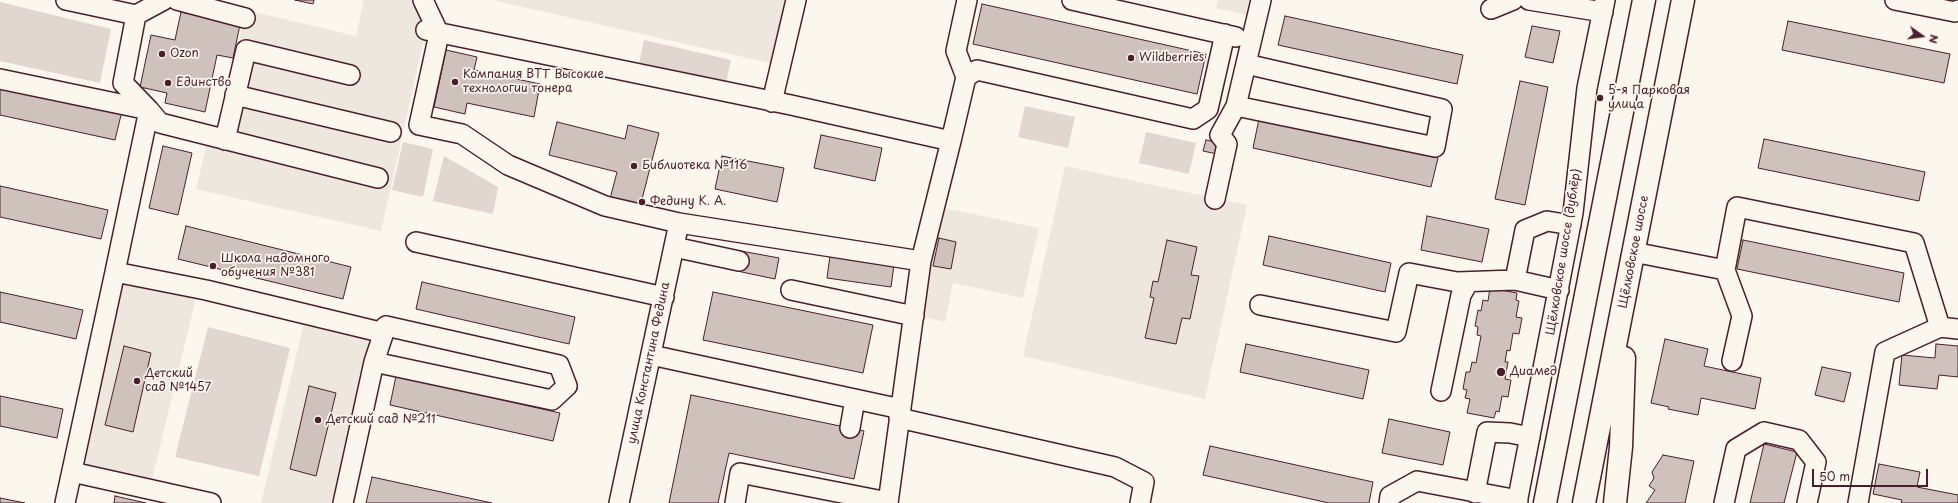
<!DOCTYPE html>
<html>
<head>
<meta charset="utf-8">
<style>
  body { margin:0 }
  #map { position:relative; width:1958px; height:503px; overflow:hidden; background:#fbf7ec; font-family:"Playpen Sans",sans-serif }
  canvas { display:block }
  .north { position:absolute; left:1902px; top:16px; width:40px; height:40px; -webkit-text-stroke:3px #fbf7ec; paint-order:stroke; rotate:104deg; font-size:11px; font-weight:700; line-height:16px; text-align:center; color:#4a1f2b }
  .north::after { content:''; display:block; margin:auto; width:14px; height:18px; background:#4a1f2b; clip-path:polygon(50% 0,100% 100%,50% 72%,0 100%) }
  .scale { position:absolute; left:1812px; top:469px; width:116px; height:18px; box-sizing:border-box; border:2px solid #4a1f2b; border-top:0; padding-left:5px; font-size:12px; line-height:14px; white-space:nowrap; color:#4a1f2b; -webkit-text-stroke:3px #fbf7ec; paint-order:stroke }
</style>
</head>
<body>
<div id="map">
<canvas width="1958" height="503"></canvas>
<div class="north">N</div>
<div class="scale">50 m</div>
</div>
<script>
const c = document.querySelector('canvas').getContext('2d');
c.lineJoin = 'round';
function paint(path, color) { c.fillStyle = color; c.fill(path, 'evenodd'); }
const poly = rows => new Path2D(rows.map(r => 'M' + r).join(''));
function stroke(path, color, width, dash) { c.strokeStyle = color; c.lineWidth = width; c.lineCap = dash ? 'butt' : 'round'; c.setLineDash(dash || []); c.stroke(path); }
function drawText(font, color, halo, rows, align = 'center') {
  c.font = font + ' "Playpen Sans",sans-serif'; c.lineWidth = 3.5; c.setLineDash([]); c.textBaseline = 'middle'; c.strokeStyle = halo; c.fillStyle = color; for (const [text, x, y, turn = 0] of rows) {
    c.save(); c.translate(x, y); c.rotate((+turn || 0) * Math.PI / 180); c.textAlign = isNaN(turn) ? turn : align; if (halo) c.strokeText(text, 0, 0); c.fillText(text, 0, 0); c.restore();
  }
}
paint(poly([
  [364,0,415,0,426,30,381,231,196,189,211,125,219,127,246,10,356,36],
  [492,0,787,0,774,64],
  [1218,0,1249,0,1246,15,1216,8],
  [1065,166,1247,205,1205,399,1023,356],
  [944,208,1039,228,1023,298,953,283,945,322,920,316],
  [121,277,197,294,151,484,78,467],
  [305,319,373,336,336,503,261,503]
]), '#eee7de');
paint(poly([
  [0,2,111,29,100,83,0,61],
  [644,40,731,60,726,83,639,63],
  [1025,106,1075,117,1068,148,1018,137],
  [1146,132,1196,143,1189,174,1139,163],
  [403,142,433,149,423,197,392,190],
  [444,156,498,187,493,214,433,201],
  [208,327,290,348,259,476,175,457]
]), '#e2d7d0');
const building = poly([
  [295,0,314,0,313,4,295,0],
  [982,4,1206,54,1197,94,973,44,982,4],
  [181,12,240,25,233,58,217,55,205,112,165,103,167,93,140,87,151,35,175,40,181,12],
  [1285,16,1463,55,1457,84,1278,45,1285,16],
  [1788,21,1950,54,1944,83,1782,50,1788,21],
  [1532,26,1560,31,1553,63,1525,57,1532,26],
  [446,50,477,57,474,70,540,84,534,117,467,103,465,114,434,107,446,50],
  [1520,81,1548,87,1525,205,1495,199,1520,81],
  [0,84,122,111,115,140,0,115,0,84],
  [1259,119,1438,158,1431,187,1253,148,1259,119],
  [557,122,625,139,628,125,659,133,640,207,610,199,617,172,549,155,557,122],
  [821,135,882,148,875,181,814,168,821,135],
  [1764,139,1925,172,1919,201,1758,168,1764,139],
  [1206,140,1220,143,1217,154,1203,151,1206,140],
  [163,146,192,153,178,215,149,208,163,146],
  [722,156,784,168,777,202,715,189,722,156],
  [0,186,108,210,101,239,0,217,0,186],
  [1427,216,1489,229,1482,262,1421,250,1427,216],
  [186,226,351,267,343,299,178,259,186,226],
  [1269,236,1391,263,1385,292,1263,265,1269,236],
  [939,238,956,242,951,269,933,266,939,238],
  [1167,240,1197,247,1191,275,1199,276,1190,319,1182,318,1176,344,1145,338,1154,298,1150,297,1153,281,1158,282,1167,240],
  [1743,240,1904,273,1899,302,1737,269,1743,240],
  [741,251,779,258,775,279,737,271,741,251],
  [830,256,894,265,891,287,827,278,830,256],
  [422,282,575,317,569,344,416,309,422,282],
  [1490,288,1517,293,1516,300,1519,301,1516,317,1522,318,1519,334,1513,333,1510,351,1507,350,1505,362,1508,362,1505,379,1511,380,1508,397,1502,396,1499,412,1496,411,1494,418,1467,413,1470,399,1465,398,1467,390,1463,389,1466,372,1470,372,1472,362,1476,363,1481,336,1477,335,1478,327,1475,326,1478,310,1481,311,1483,300,1488,301,1490,288],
  [0,292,83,310,76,339,0,322,0,292],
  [713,292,873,325,863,373,703,340,713,292],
  [1665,339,1708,349,1704,366,1761,378,1755,409,1701,398,1698,415,1668,409,1669,407,1651,403,1665,339],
  [1246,344,1369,370,1363,399,1240,372,1246,344],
  [1936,344,1958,346,1958,377,1939,375,1937,389,1899,385,1902,355,1935,358,1936,344],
  [124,346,151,353,133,432,105,425,124,346],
  [1822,367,1851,373,1844,402,1815,395,1822,367],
  [396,376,560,413,553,441,390,405,396,376],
  [309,386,336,393,316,476,290,469,309,386],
  [691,395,864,431,854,479,729,453,718,503,669,503,691,395],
  [0,396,63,409,57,438,0,426,0,396],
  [1389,419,1450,432,1443,465,1382,453,1389,419],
  [1764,444,1797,452,1784,503,1750,503,1764,444],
  [1210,446,1373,482,1369,503,1329,503,1203,475,1210,446],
  [1663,455,1694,461,1685,503,1646,503,1655,490,1649,486,1654,478,1652,472,1663,455],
  [1879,464,1920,472,1917,487,1958,495,1958,503,1901,503,1902,500,1873,494,1879,464],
  [372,477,492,503,366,503,372,477],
  [115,496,146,503,114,503,115,496],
  [0,498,25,503,0,503,0,498]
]);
paint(building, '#cfc2bc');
stroke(building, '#4a1f2b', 1);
const minor = poly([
  [66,0,136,15],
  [164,0,136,15,123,83,149,110,115,272,206,290,380,332,386,326,559,365,567,386,552,400,374,362],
  [177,0,245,18],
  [423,0,439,34,419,125,462,134,508,165,605,206,679,223,921,261],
  [1072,0,1236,37],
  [1529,0,1603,12],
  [1895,0,1955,12,1958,10],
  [1491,9,1513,0],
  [426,30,791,105,951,141,921,261,888,503],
  [966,77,977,70,1193,119,1208,109,1225,34],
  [0,79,149,110,160,123,378,178],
  [235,95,391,132],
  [772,102,796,0],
  [1236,106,1435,147,1442,109,1246,64],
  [225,140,246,50,350,75],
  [951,141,966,77,956,51,967,0],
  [1215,199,1227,144,1220,135,1236,106,1261,0],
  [416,242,664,297],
  [674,247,739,261],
  [1633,252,1725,270,1737,207,1914,243,1940,327,1958,329],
  [1725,270,1742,316,1732,361],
  [1515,280,1525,230,1547,221,1571,225],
  [791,290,914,316],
  [1260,305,1396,332,1409,273,1457,282,1515,280,1559,290],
  [651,355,901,409],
  [1441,391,1461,295,1468,283],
  [899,418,1115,467,1144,482,1140,503],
  [850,428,855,399],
  [72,472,211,503],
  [1475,493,1487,432,1510,433,1530,437],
  [65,503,115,272],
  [343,503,374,362,386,326],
  [619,503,679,223],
  [735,503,740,473,888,502],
  [1389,503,1390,496,1417,481,1518,500],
  [1517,503,1573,213,1587,88,1605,0],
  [1724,503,1736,449,1764,432,1799,440,1816,462,1807,503],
  [1858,503,1885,352,1940,327]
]);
const major = poly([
  [1545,503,1644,0],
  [1584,503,1683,0],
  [1615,503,1621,447,1624,358]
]);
stroke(minor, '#4a1f2b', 22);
stroke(major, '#4a1f2b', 25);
stroke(minor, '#fbf7ec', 19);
stroke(major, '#fbf7ec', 22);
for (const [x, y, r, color] of [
  [162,54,4,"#4a1f2b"],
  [1131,58,4,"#4a1f2b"],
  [455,82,4,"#4a1f2b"],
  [168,83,4,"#4a1f2b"],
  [1600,98,4,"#4a1f2b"],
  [634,166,4,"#4a1f2b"],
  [642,202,4,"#4a1f2b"],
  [213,266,4,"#4a1f2b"],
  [1501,372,5,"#4a1f2b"],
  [137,381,4,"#4a1f2b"],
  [318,420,4,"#4a1f2b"]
]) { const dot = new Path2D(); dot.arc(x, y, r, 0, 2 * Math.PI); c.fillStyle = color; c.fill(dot); stroke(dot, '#fbf7ec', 1.5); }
drawText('12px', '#4a1f2b', '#fbf7ec', [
  ["Ozon",170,54],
  ["Wildberries",1139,58],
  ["Компания ВТТ Высокие",463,75],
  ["технологии тонера",463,89],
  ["Единство",176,83],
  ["5-я Парковая",1608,91],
  ["улица",1608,105],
  ["Библиотека №116",642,166],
  ["Федину К. А.",650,202],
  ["Школа надомного",221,259],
  ["обучения №381",221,273],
  ["Диамед",1510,372],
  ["Детский",145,374],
  ["сад №1457",145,388],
  ["Детский сад №211",326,420]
], 'left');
drawText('12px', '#4a1f2b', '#fbf7ec', [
  ["Щёлковское шоссе (дублёр)",1564,252,-81],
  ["Щёлковское шоссе",1634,252,-79],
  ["улица Константина Федина",649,363,-78]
]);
</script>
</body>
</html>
